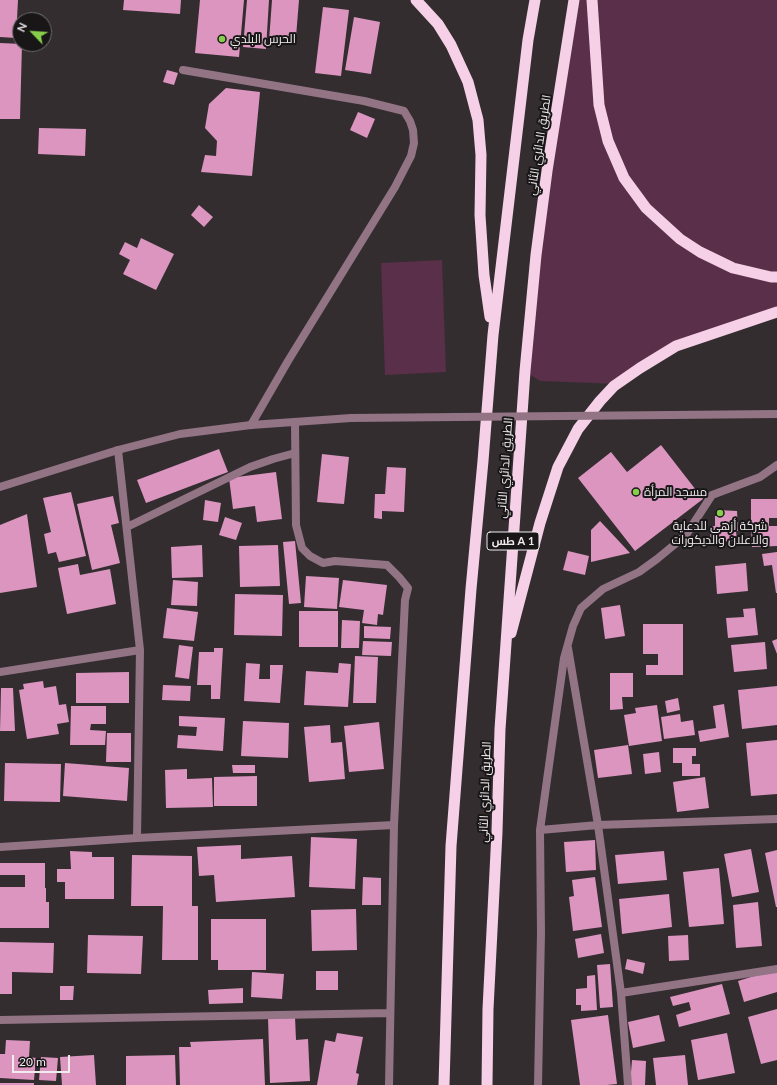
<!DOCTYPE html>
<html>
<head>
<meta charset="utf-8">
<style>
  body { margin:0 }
  #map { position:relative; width:777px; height:1085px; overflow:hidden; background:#332d30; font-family:Lato,sans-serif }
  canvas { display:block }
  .north { position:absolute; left:12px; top:12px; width:40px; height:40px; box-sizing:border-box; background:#191618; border:1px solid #6f6c6e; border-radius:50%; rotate:295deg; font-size:11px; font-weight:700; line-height:16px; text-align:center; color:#f0ecee }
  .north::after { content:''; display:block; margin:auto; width:14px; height:18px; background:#87cf4a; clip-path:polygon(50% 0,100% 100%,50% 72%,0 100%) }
  .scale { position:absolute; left:12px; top:1055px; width:58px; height:18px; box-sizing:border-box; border:2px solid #f0ecee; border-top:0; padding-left:5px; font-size:12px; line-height:14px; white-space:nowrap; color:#f0ecee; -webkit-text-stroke:3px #191618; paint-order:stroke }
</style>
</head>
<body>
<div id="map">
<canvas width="777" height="1085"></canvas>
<div class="north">N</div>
<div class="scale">20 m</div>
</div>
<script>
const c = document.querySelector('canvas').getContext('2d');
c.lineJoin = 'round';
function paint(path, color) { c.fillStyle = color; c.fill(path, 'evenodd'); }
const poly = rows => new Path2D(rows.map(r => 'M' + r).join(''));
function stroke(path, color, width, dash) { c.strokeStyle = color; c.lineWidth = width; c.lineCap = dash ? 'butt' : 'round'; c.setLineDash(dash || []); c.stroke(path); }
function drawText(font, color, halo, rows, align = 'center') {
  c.font = font + ' Lato,Cairo,sans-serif'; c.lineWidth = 4; c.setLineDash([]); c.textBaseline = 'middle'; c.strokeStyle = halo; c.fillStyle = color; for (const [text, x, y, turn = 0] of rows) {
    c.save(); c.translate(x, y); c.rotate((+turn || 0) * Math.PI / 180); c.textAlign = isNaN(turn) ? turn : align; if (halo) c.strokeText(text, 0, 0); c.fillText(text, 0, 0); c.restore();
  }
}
paint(poly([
  [575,0,777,0,777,312,676,346,618,384,540,381,525,371],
  [442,260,446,372,385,375,381,263]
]), '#592f49');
paint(poly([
  [0,0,18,0,16,38,0,37],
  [124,0,181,0,180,14,123,10],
  [200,0,244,0,239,57,195,53],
  [247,0,269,0,266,49,243,47],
  [272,0,299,0,296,37,281,36,281,42,269,41],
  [323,7,349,10,341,76,315,73],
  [354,17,380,22,371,74,345,70],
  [0,43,22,44,20,119,0,119],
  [167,70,178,73,174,85,163,82],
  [226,88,260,92,252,176,201,172,205,155,216,156,217,141,205,128,209,104],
  [358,112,375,119,367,138,350,130],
  [39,128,86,129,85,156,38,154],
  [199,205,213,217,204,227,191,215],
  [141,238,174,254,156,290,123,274,130,260,119,254,125,242,137,248],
  [661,445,703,499,635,551,578,478,611,452,627,472],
  [219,449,228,472,146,503,137,480],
  [322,454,349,457,344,504,317,502],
  [387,467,406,468,404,512,382,511,382,519,374,518,375,494,385,494],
  [276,472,282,519,257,522,255,506,233,509,229,478],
  [71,492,86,556,59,562,56,552,48,554,44,534,51,532,43,498],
  [113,496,119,523,111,525,120,563,92,570,77,504],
  [751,499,777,499,777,518,769,518,769,526,777,526,777,546,752,547,751,530,757,530,757,525,751,525],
  [205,500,221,503,218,522,203,520],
  [718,510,737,511,738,531,736,531,737,541,710,542,711,526,715,526,715,516,718,516],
  [27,514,37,587,0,593,0,525],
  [225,517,242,523,236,540,219,535],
  [600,521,630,553,591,562,591,530],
  [295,541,301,603,289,604,283,542],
  [202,545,203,577,172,578,171,547],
  [278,545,280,586,240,587,239,546],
  [568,551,589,556,585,575,563,570],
  [777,552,777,593,776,593,772,565,764,566,762,554],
  [746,563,748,591,717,594,715,566],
  [78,564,80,575,110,569,116,604,67,614,58,568],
  [306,576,339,578,337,609,304,607],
  [173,580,198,582,197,606,171,605],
  [343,580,387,585,383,615,378,614,377,625,362,623,364,610,339,607],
  [235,594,283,595,282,636,234,635],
  [620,605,625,636,605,639,601,608],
  [167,608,198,612,194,641,163,638],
  [755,608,758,635,728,638,726,618,744,617,743,609],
  [299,611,338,611,338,647,299,647],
  [342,620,360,621,359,648,341,648],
  [643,624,683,624,683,675,646,675,646,665,658,665,658,654,643,654],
  [364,626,391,627,390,639,364,638],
  [777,639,777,654,772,641],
  [363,641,392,642,391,656,362,655],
  [765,642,767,669,734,672,731,645],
  [179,645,193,647,189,679,175,677],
  [214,648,223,648,220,699,211,699,211,685,197,685,199,652,214,652],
  [355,656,378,657,376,703,353,703],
  [246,663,260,664,259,679,270,679,270,665,283,665,280,703,244,701],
  [339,663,351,664,348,707,304,705,306,671,338,673],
  [129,672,129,703,76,703,76,673],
  [610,673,633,673,633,697,622,697,623,709,610,710],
  [43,681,44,688,56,686,59,705,66,704,69,722,57,724,59,734,27,739,19,690,24,689,23,684],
  [163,685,191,686,190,701,162,700],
  [777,686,777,725,742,729,738,690],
  [1,688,13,688,15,731,0,731],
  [678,698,680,710,667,713,665,701],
  [724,704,729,737,700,742,698,731,716,728,713,706],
  [657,705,662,741,629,746,624,715,636,713,635,708],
  [71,706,106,706,106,724,91,724,90,730,106,731,105,745,70,745],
  [680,714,681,722,693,720,695,735,664,739,661,717],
  [179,716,225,718,223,751,177,748,178,735,196,736,197,727,179,726],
  [243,721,289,723,288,758,241,756],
  [379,722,384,769,349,772,344,726],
  [330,725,331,743,342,742,345,779,309,782,304,727],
  [107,733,131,733,131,762,106,762],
  [777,740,777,794,751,796,746,743],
  [628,745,632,774,598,778,594,750],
  [673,748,696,748,696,756,692,756,692,764,700,764,700,776,682,776,682,763,673,763],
  [659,752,661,772,645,774,643,754],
  [5,763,61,764,60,802,4,801],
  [65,763,129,768,127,801,63,796],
  [232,765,255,765,255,773,233,773],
  [187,769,187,779,212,778,213,807,166,808,165,770],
  [257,776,257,806,214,806,214,777],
  [705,777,709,808,677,812,673,782],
  [311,837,357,839,355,889,309,887],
  [595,840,596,870,566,872,564,842],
  [241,845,241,859,292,856,295,897,216,902,214,875,199,876,197,847],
  [751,849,759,892,732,897,724,854],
  [777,850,777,907,776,907,765,853],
  [70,851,92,852,92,857,114,857,114,899,65,899,65,882,57,882,57,869,71,869],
  [664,851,667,880,618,884,615,855],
  [132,855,192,856,192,906,198,906,198,960,162,960,163,906,131,906],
  [0,863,45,863,45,888,46,888,46,902,49,902,49,928,0,928,0,887,25,887,25,875,0,875],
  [719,868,724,924,689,927,683,872],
  [363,877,381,878,381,905,362,905],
  [595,877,602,927,573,931,569,897,574,896,572,880],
  [669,894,672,927,622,934,619,899],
  [758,902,762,946,736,948,733,905],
  [356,909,357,950,312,951,311,910],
  [211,919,266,919,266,970,218,970,218,960,211,960],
  [601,934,604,953,578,958,575,939],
  [88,935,143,936,141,974,87,973],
  [688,935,689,960,669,961,668,936],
  [0,942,54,943,53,973,12,972,12,994,0,994],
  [627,959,645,963,643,974,625,969],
  [610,964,613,1007,600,1008,597,965],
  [777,969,777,992,744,1002,738,981],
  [316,971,338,971,338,990,316,990],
  [252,972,284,974,282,999,251,997],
  [595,975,597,1010,581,1011,581,1005,576,1005,576,989,587,988,587,976],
  [722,984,730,1014,679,1027,676,1015,691,1010,689,1002,673,1006,670,997],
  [60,986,74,986,73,1000,60,1000],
  [243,988,243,1003,209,1004,208,990],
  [777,1009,777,1060,761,1064,748,1017],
  [608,1015,617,1084,607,1085,580,1085,571,1020],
  [659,1015,665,1041,633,1048,628,1022],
  [268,1017,295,1017,296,1040,308,1039,310,1081,270,1083],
  [337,1033,363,1037,356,1073,359,1074,357,1085,317,1085,325,1040,335,1042],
  [727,1033,735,1073,698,1080,691,1040],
  [263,1039,265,1085,180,1085,179,1047,191,1047,190,1042],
  [6,1040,30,1041,29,1057,36,1058,34,1080,0,1078,0,1054,5,1054],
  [94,1055,96,1085,62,1085,60,1057],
  [175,1055,176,1085,126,1085,126,1056],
  [685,1055,688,1085,656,1085,653,1058],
  [41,1057,58,1058,56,1081,39,1080],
  [632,1060,646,1061,645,1085,630,1085],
  [0,1083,34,1083,34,1085,0,1085]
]), '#db95bf');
stroke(poly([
  [183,70,364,101,404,111,410,121,413,130,414,143,411,156,395,187,288,361,251,425],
  [295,422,296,525,302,548,310,556,323,563,335,561,387,565,399,577,408,588,405,600,394,825,389,1085],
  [127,527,250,467,273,459,295,453],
  [568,648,598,825,621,993,628,1085],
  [0,672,140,650,118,450],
  [540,830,598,825,777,819],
  [137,838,140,650],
  [0,847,137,838,394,825],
  [621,993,777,969],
  [0,1020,390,1013],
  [538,1085,541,933,540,830,564,658,573,626,581,608,603,589,639,572,657,559,686,535,712,495,760,477,777,465]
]), '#927485', 8);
stroke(poly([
  [670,415,777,414],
  [0,487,118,450,180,434,251,425,351,418]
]), '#927485', 8);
stroke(poly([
  [416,0,438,24,451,45,468,82,478,120,481,155,480,215,484,275,490,317],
  [592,0,599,105,608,141,624,178,646,208,680,239,700,252,733,268,771,277,777,277],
  [511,633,540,523,558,467,578,429,600,401,614,386,640,368,676,346,777,312],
  [444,1085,451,846,471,589,483,461,493,335,528,40,535,0],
  [487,1085,488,1009,497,832,500,729,525,371,536,255,547,171,574,0]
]), '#f6d0e6', 11);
stroke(poly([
  [351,418,670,415]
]), '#927485', 8);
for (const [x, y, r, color] of [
  [222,39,4,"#87cf4a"],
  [636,492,4,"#87cf4a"],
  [720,513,4,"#87cf4a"]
]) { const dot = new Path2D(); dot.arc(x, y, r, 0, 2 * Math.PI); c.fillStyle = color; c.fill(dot); stroke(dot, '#191618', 1.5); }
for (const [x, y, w] of [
  [513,541,52]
]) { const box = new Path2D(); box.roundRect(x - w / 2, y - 9, w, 18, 3); c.fillStyle = '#191618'; c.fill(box); stroke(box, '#f0ecee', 1); }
drawText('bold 11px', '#f0ecee', null, [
  ["طس A 1",513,541]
]);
drawText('12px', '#f0ecee', '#191618', [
  ["الحرس البلدي",230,39],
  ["مسجد المرأة",644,492],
  ["شركة أزهى للدعاية",720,526,"center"],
  ["والاعلان والديكورات",720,540,"center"]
], 'left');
drawText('12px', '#f0ecee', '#191618', [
  ["الطريق الدائري الثاني",539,145,-81],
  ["الطريق الدائري الثاني",505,468,-86],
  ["الطريق الدائري الثاني",485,792,-88]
]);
</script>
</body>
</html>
